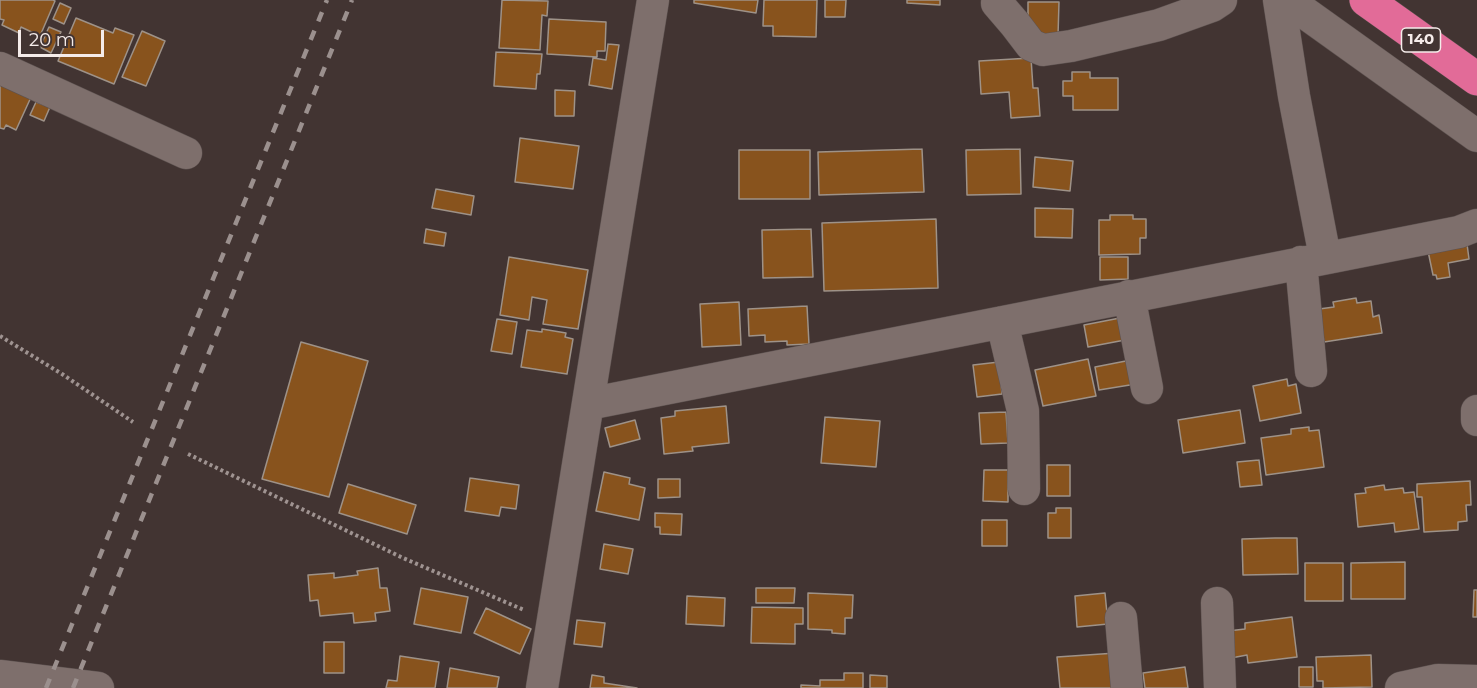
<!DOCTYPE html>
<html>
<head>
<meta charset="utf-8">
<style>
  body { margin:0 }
  #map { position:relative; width:1477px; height:688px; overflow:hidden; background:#423432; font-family:Montserrat,sans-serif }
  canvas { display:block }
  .scale { position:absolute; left:18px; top:30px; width:86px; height:27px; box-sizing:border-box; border:3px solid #f5ecea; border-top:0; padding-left:8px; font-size:18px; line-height:21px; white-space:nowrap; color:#f5ecea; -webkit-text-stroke:4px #423432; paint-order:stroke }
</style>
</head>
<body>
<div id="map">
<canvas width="1477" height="688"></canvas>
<div class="scale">20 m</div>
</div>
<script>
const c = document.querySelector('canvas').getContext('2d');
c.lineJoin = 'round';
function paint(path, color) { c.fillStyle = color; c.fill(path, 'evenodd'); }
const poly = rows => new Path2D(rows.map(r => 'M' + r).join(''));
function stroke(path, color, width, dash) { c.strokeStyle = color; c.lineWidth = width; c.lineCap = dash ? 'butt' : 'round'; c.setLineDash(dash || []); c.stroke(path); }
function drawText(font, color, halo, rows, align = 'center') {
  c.font = font + ' Montserrat,sans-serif'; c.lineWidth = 6; c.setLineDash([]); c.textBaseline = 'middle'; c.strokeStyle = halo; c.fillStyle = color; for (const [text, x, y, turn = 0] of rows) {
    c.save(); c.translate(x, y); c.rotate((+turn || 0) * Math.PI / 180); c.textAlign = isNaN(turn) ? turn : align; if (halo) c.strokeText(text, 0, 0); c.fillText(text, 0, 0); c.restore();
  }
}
const building = poly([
  [0,0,53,0,55,1,40,36,21,27,19,33,2,25,4,20,0,19,0,0],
  [502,0,548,1,547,16,542,15,540,50,499,48,502,0],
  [694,0,758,0,756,13,694,3,694,0],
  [764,0,817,0,816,37,773,36,773,26,763,26,764,0],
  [825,0,846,0,845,17,825,17,825,0],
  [907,0,940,0,940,5,907,3,907,0],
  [1028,2,1059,2,1058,36,1033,36,1028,28,1028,2],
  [60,3,71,8,64,24,53,19,60,3],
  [76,18,113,33,115,28,134,35,114,84,58,61,76,18],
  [549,19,606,22,605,51,597,51,597,57,547,54,549,19],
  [49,27,61,32,51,53,40,47,49,27],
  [142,31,165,41,146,86,122,77,142,31],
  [608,44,619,45,612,89,589,85,593,58,606,60,608,44],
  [496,52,542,54,540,74,537,74,536,89,494,86,496,52],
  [1031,58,1033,88,1038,88,1040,116,1011,118,1009,92,981,94,979,61,1031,58],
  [1072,72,1090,72,1090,78,1118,78,1118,110,1073,110,1073,96,1063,96,1063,81,1072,81,1072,72],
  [0,81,32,95,16,130,6,125,4,129,0,128,0,81],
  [555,90,575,91,574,116,555,116,555,90],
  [36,102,50,107,44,121,30,115,36,102],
  [520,138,579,146,573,189,515,182,520,138],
  [922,149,924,192,819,195,818,152,922,149],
  [1020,149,1021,194,967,195,966,150,1020,149],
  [739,150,810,150,810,199,739,199,739,150],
  [1035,157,1073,161,1070,191,1033,187,1035,157],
  [436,189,474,196,471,215,432,208,436,189],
  [1035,208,1073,209,1072,238,1035,237,1035,208],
  [1110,215,1133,215,1133,219,1146,219,1146,238,1140,238,1140,254,1099,255,1099,220,1110,220,1110,215],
  [936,219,938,288,824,291,822,223,936,219],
  [426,229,446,233,444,246,424,243,426,229],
  [811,229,813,277,763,278,762,230,811,229],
  [1467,244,1469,259,1448,263,1450,277,1437,279,1436,275,1433,275,1428,251,1467,244],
  [509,257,588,270,578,329,543,324,547,300,532,297,529,320,500,315,509,257],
  [1100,257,1128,257,1128,279,1100,280,1100,257],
  [1356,298,1357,303,1371,301,1373,317,1379,315,1382,333,1324,342,1319,309,1334,307,1333,302,1356,298],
  [739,302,741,345,702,347,700,304,739,302],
  [807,306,809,344,787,345,787,341,765,342,765,335,749,336,748,309,807,306],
  [1120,318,1125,340,1088,347,1084,325,1120,318],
  [497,319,517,322,512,354,491,351,497,319],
  [542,329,566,333,565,337,573,339,567,374,521,367,527,330,542,332,542,329],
  [301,342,368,361,329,497,262,479,301,342],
  [1088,359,1096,396,1043,406,1035,370,1088,359],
  [1131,360,1136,384,1099,390,1095,367,1131,360],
  [999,362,1002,394,977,397,973,365,999,362],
  [1287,379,1288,386,1296,384,1301,413,1260,421,1253,386,1287,379],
  [726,406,729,443,692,447,693,451,664,454,661,418,675,416,675,411,726,406],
  [1240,410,1245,443,1183,453,1178,420,1240,410],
  [1006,412,1008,443,981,444,979,413,1006,412],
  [825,417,880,421,876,467,821,463,825,417],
  [635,420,640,439,610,447,605,428,635,420],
  [1309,427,1309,431,1319,430,1324,467,1266,475,1261,438,1291,434,1291,429,1309,427],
  [1259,460,1262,485,1240,487,1237,462,1259,460],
  [1047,465,1070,465,1070,496,1047,496,1047,465],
  [984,470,1008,470,1008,502,983,501,984,470],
  [604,472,630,478,629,484,645,488,639,520,596,511,604,472],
  [470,478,519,485,516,509,501,507,499,516,465,511,470,478],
  [658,479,680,479,680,497,658,498,658,479],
  [1470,481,1471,505,1466,505,1467,521,1458,522,1458,530,1424,532,1422,497,1417,497,1417,484,1470,481],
  [348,484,416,505,407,534,339,513,348,484],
  [1384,485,1385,490,1403,488,1404,493,1414,492,1419,529,1395,532,1394,523,1358,527,1355,494,1366,493,1365,488,1384,485],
  [1056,508,1071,508,1071,538,1048,538,1048,513,1056,513,1056,508],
  [655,513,682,514,681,535,660,534,660,527,655,527,655,513],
  [982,520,1007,520,1007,546,982,546,982,520],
  [1275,538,1297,538,1298,574,1243,575,1242,539,1275,538],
  [604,544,633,549,628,574,600,569,604,544],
  [1405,562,1405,599,1351,599,1351,563,1405,562],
  [1305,563,1343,563,1343,601,1305,601,1305,563],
  [378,568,380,588,387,588,390,611,375,613,376,621,354,623,353,613,320,616,318,600,310,601,308,575,334,573,334,578,358,575,357,571,378,568],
  [421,588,468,597,461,633,414,624,421,588],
  [756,588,795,588,794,603,756,603,756,588],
  [1474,590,1477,590,1477,617,1473,617,1474,590],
  [808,593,853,595,852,618,845,618,845,634,832,633,832,630,808,629,808,593],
  [1105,593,1108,624,1077,627,1075,596,1105,593],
  [687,596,725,598,724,626,686,624,687,596],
  [752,607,803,608,803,624,795,624,795,644,751,643,752,607],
  [486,608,531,629,520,654,474,633,486,608],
  [1292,617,1297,657,1248,663,1247,655,1231,658,1228,631,1245,629,1245,623,1292,617],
  [577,620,605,623,602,647,574,644,577,620],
  [324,642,344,642,344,673,324,673,324,642],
  [1116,653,1119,688,1060,688,1057,657,1116,653],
  [1371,655,1372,687,1323,688,1323,681,1317,681,1316,657,1371,655],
  [400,656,439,662,435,688,386,688,388,680,397,681,400,656],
  [1185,667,1188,688,1145,688,1143,673,1185,667],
  [1299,667,1313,667,1313,687,1299,687,1299,667],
  [450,668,499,677,497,688,447,688,450,668],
  [844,673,863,673,863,688,801,688,801,685,820,686,820,680,844,680,844,673],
  [592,675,604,677,604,683,637,688,590,688,592,675],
  [870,675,887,676,887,688,870,688,870,675]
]);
paint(building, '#88531d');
stroke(building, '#9e9288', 1.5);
const minor = poly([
  [1279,0,1294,96,1325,257],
  [1287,0,1477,136],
  [997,3,1015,24,1031,45,1043,50,1071,46,1159,25,1212,6,1221,0],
  [0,68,186,153],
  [1301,262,1311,371],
  [1129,296,1147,388],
  [1002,322,1023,411,1024,489],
  [588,404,1459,232,1477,225],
  [1477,411,1477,420],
  [1217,603,1220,688],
  [1121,618,1127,688],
  [0,676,98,688],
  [542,688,653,0],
  [1401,688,1438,680,1477,681]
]);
const highway = poly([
  [1366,0,1477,79]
]);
stroke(minor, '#5d5250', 33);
stroke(highway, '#5d5250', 34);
stroke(poly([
  [0,336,62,374,133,422],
  [188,454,403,558,524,610]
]), '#9f9391', 4, [3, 3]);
stroke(minor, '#7e6f6c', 32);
stroke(highway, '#e26b98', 33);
stroke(poly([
  [46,688,327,0],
  [73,688,352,0]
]), '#9b908e', 4.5, [10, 10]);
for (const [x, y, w] of [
  [1421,40,39]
]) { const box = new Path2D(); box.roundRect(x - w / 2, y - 12, w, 24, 4.5); c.fillStyle = '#423432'; c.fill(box); stroke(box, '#f5ecea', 1.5); }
drawText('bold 15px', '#f5ecea', null, [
  ["140",1421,40]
]);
</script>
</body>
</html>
